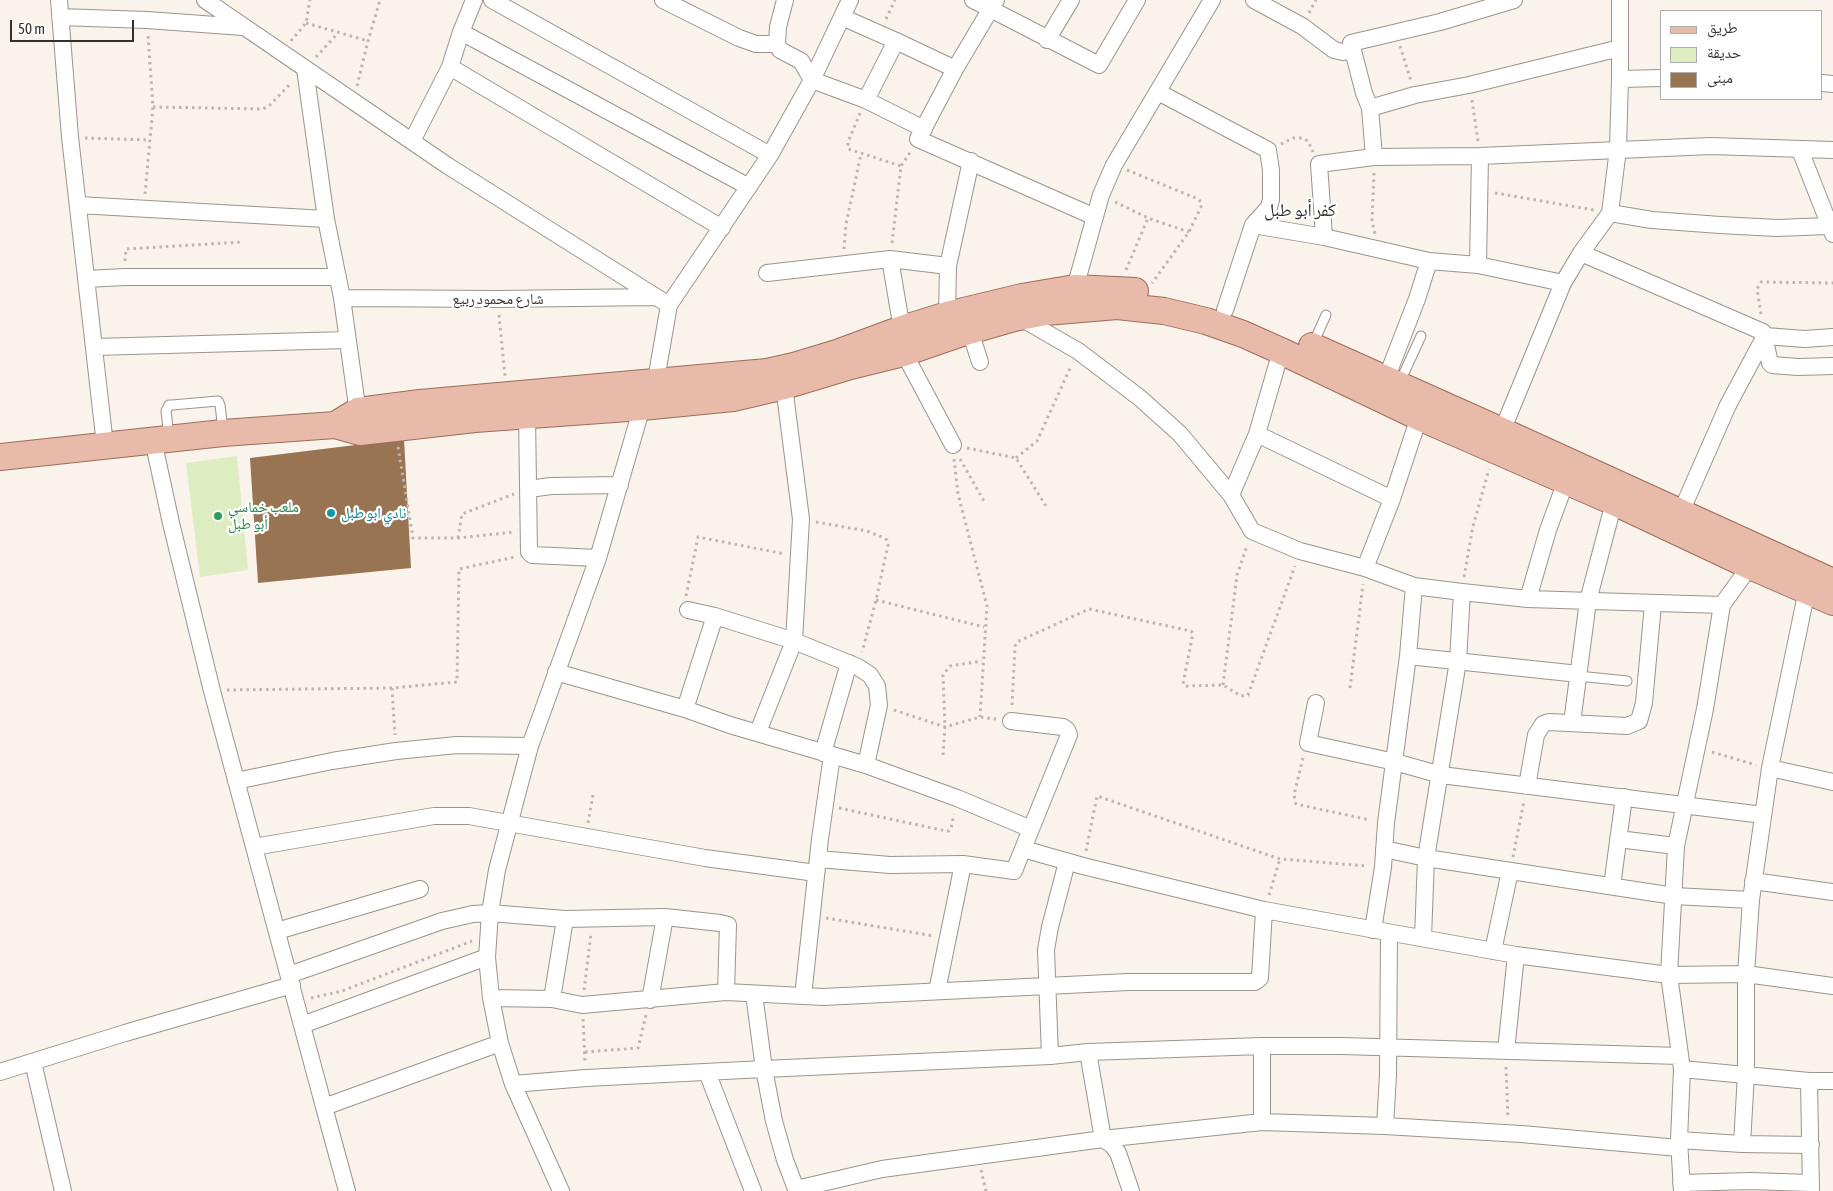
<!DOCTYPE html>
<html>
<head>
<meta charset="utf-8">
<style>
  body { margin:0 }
  #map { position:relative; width:1833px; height:1191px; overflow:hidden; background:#faf3ec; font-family:"Asap Condensed","Noto Naskh Arabic",sans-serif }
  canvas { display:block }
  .legend { position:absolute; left:1660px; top:10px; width:162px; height:90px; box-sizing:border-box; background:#fff; border:1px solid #adadab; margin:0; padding:6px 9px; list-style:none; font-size:15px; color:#33312e }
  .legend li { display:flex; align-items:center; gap:10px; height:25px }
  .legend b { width:25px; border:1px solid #adadab }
  .scale { position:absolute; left:10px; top:20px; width:124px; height:22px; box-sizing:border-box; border:2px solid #33312e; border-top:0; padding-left:6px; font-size:15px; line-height:18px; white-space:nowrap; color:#33312e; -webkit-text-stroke:4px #fff; paint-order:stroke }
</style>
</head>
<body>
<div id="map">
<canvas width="1833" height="1191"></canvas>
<ul class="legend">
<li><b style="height:6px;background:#e8baaa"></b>طريق</li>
<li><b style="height:14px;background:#deecc1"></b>حديقة</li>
<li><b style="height:14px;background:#987453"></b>مبنى</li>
</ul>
<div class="scale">50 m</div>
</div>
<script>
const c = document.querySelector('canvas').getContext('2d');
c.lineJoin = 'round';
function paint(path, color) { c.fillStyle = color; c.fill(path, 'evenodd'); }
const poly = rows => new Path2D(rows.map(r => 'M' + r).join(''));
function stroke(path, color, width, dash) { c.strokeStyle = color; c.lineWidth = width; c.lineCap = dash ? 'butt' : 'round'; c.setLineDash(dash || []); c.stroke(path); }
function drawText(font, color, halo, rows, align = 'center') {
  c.font = font + ' "Asap Condensed","Noto Naskh Arabic",sans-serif'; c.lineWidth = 4.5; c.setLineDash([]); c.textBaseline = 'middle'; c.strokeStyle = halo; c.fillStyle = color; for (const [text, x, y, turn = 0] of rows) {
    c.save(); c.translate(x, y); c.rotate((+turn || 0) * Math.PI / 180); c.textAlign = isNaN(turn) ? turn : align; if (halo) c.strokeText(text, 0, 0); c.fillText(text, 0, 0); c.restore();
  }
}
paint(poly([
  [237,456,248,570,200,577,186,463]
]), '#deecc1');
paint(poly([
  [404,439,411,568,258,583,250,458]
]), '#987453');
const service = poly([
  [1313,344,1326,315],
  [1399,384,1421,336],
  [169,437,166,411,169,405,172,405,218,401,220,405,223,430],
  [1578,676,1627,681]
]);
const minor = poly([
  [59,0,70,137,105,445],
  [205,0,448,166,669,305],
  [492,0,770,155],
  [663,0,739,38,756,44,777,44],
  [785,0,778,27,777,44,780,50,801,61,812,80,866,100,924,129],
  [973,0,1099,65,1137,0],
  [996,0,955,69,918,139,1095,217],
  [1254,0,1302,26,1334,50,1343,52,1352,50],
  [60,17,147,20,243,27],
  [842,17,896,41],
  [461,32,749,187],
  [1047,40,1071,0],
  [450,67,722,228],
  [305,69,326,219,342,298,359,420],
  [1620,79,1662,78],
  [1822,83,1833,84],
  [1158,92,1268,150,1271,170,1271,200,1269,207,1253,225,1225,310],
  [866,100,896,41,955,69],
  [1370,108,1415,95,1469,85,1620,48],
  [412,141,450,67,461,32,474,0],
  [1800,150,1833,234],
  [1374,157,1370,108,1364,93,1351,43,1440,22,1514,0],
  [78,205,326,219],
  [1610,213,1652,220,1720,225,1777,228,1828,226],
  [1253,225,1324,237,1429,261,1478,265,1563,283],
  [1324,237,1319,164,1374,157,1480,156,1711,146,1833,150],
  [1581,253,1763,332,1770,363,1772,365,1798,367,1833,366],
  [890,259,902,329],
  [1478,265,1480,156],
  [767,273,890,259,948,266],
  [86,279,125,277,338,277],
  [1075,288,1101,195,1114,165,1212,0],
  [342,298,497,299,654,297],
  [947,315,948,266,971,161],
  [1019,317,1078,351,1140,398,1180,434,1231,495,1252,531,1300,551,1365,568,1414,586,1462,592,1528,599,1722,605],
  [970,331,980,362],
  [94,347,347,340],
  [904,353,953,445],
  [1386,379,1417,299,1429,261],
  [656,380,669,305,770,155,812,80,850,0],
  [527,416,529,552,532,555,598,558],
  [1502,431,1563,283,1581,253,1610,213,1618,149,1620,79,1620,0],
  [1257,434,1392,499],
  [153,440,171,523,212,691,324,1107,500,1043,491,998,487,957,490,913,497,870,530,746,598,558,642,407],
  [529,489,551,486,620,485],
  [1231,495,1257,434,1281,351],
  [1681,512,1728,405,1765,336,1805,339,1833,337],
  [1365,568,1392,499,1419,417],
  [1528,599,1548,530,1566,481],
  [688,610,715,616,794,641,858,667,870,675,877,686,879,705,866,765],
  [1408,656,1579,674],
  [556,672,685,709,730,725,866,765,957,798,1031,829],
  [1316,703,1308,743,1395,762,1441,775,1763,815],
  [685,709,715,616],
  [1572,723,1588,601,1614,502],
  [758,732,794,641,801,519,784,386],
  [823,753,849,663],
  [1770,768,1833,782],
  [236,781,332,761,396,751,457,745,530,746],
  [1527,786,1536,735,1543,724,1549,722,1627,726,1639,721,1644,703,1653,604],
  [1618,839,1676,846],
  [254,847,434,816,469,816,705,858,816,873],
  [1023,849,1083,866,1264,910,1516,955,1669,975,1746,974,1833,986],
  [1384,849,1426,858,1674,896,1751,900],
  [818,859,890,865,963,864,1014,871,1069,735,1067,730,1063,727,1011,721],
  [1753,881,1833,892],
  [1612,886,1624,797],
  [1373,930,1383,867,1386,823,1408,656,1414,586],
  [277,931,420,889],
  [1423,938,1426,858,1458,661,1462,592],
  [1493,951,1510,871],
  [289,975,442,921,473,914,490,913,565,919,665,917,720,923,728,925,726,992],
  [937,991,963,864],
  [754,994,764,1069,774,1121,785,1160,796,1189,882,1169,1103,1139,1262,1122],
  [803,996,820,839,832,755],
  [491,998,552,999,582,1005,726,992,823,997,1128,982,1255,982,1260,978,1264,910],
  [552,999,565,919],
  [650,1000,665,917],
  [302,1025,487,957],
  [500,1043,513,1084,561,1191],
  [1262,1046,1262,1122,1385,1126,1388,1075,1389,934],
  [1506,1051,1516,955],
  [1088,1052,1103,1139,1112,1145,1118,1153,1131,1191],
  [1050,1056,1046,950,1050,927,1067,862],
  [33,1062,63,1191],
  [1682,1069,1809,1081,1833,1081],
  [0,1072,125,1033,292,985],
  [707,1072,753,1191],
  [1809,1081,1811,1191],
  [513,1084,586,1078,764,1069,1050,1056,1088,1052,1262,1046,1342,1046,1680,1056],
  [324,1107,347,1191],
  [1385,1126,1521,1134,1679,1148],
  [1679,1140,1742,1144,1811,1145],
  [1742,1144,1746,1074,1746,974,1751,900,1770,768,1807,590],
  [1681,1183,1750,1181,1810,1183],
  [1682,1191,1679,1140,1682,1069,1669,975,1676,846,1705,709,1722,605,1750,566]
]);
const primary = poly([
  [1312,346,1502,431,1833,582],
  [335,425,358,411,420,403,767,372,794,366,837,353,902,329,947,315,1022,297,1075,288,1135,291],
  [0,457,223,433,335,425,360,432,475,419,642,407,733,398,784,386,847,367,904,353,962,333,1014,318,1046,312,1117,306,1164,311,1206,321,1243,334,1281,351,1419,417,1614,502,1750,566,1833,602]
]);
stroke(service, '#9a948d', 11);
stroke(minor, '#9a948d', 18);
stroke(primary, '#9e6c5a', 28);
stroke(poly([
  [1309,13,1316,0],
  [886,19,895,0],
  [306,23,368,41],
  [291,41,306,23,310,0],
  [1400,46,1411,81],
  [316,57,338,33],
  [357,86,368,41,380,0],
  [1472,100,1478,141],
  [153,107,263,109,270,105,291,83],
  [860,113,848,142,848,149,901,166],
  [85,138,149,140],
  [1281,144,1293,138,1302,138,1308,141,1313,152],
  [1127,170,1198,199,1201,202,1201,207,1189,232,1152,283],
  [1374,173,1372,221,1375,234],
  [1495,193,1594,210],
  [145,194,153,107,148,35],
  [1115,202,1148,218,1189,232],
  [892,243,901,166,911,151],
  [844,249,846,224,861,154],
  [125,261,126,249,243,242],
  [1126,270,1148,218],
  [1761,314,1757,289,1761,282,1833,283],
  [499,315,505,376],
  [398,447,413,538,458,538,514,532],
  [967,448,1016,458,1046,506],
  [1016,458,1037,441,1071,366],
  [954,459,958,494,987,606,980,717],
  [960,459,985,503],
  [816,522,867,531,884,538,887,540,888,545,876,600,862,652],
  [458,538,462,514,514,494],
  [1464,577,1473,526,1489,469],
  [686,596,698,537,785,554],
  [876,600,984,627],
  [1223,685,1237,575,1247,546],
  [392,688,395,735],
  [1350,688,1363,584],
  [227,690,392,688,457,682,459,569,515,557],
  [1012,705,1015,646,1017,642,1089,609,1191,631,1193,633,1183,684,1186,686,1223,685,1241,696,1248,695,1295,566],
  [894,710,945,727,980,717,996,719],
  [1712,752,1756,765],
  [943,755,945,727,943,675,950,666,982,661],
  [1303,758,1294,795,1296,804,1370,820],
  [839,808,946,831,949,831,951,829,954,814],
  [588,823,593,795],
  [1086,851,1097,796,1280,859,1368,866],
  [1513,857,1524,801],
  [1269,895,1280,859],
  [826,918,934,936],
  [584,990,591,934],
  [311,998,342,991,472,941],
  [583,1019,585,1062],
  [585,1052,638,1048,646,1015],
  [1506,1067,1508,1118],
  [981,1170,986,1191]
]), '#bcb6b0', 3, [2.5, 4]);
stroke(service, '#fff', 9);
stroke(minor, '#fff', 16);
stroke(primary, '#e8baaa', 26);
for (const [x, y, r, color] of [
  [331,513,5,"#0f9aa8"],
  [218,516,5,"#2e9e5b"]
]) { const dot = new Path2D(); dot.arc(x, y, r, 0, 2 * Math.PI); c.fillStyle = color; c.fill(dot); stroke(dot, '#fff', 2); }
drawText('15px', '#33312e', '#fff', [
  ["شارع محمود ربيع",498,299]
]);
drawText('15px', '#27864d', '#fff', [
  ["ملعب خماسي",228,507],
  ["أبو طبل",228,524]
], 'left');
drawText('15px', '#0d838f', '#fff', [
  ["نادي ابو طبل",341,513]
], 'left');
drawText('18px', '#33312e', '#fff', [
  ["كفر أبو طبل",1300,210]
]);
</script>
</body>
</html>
